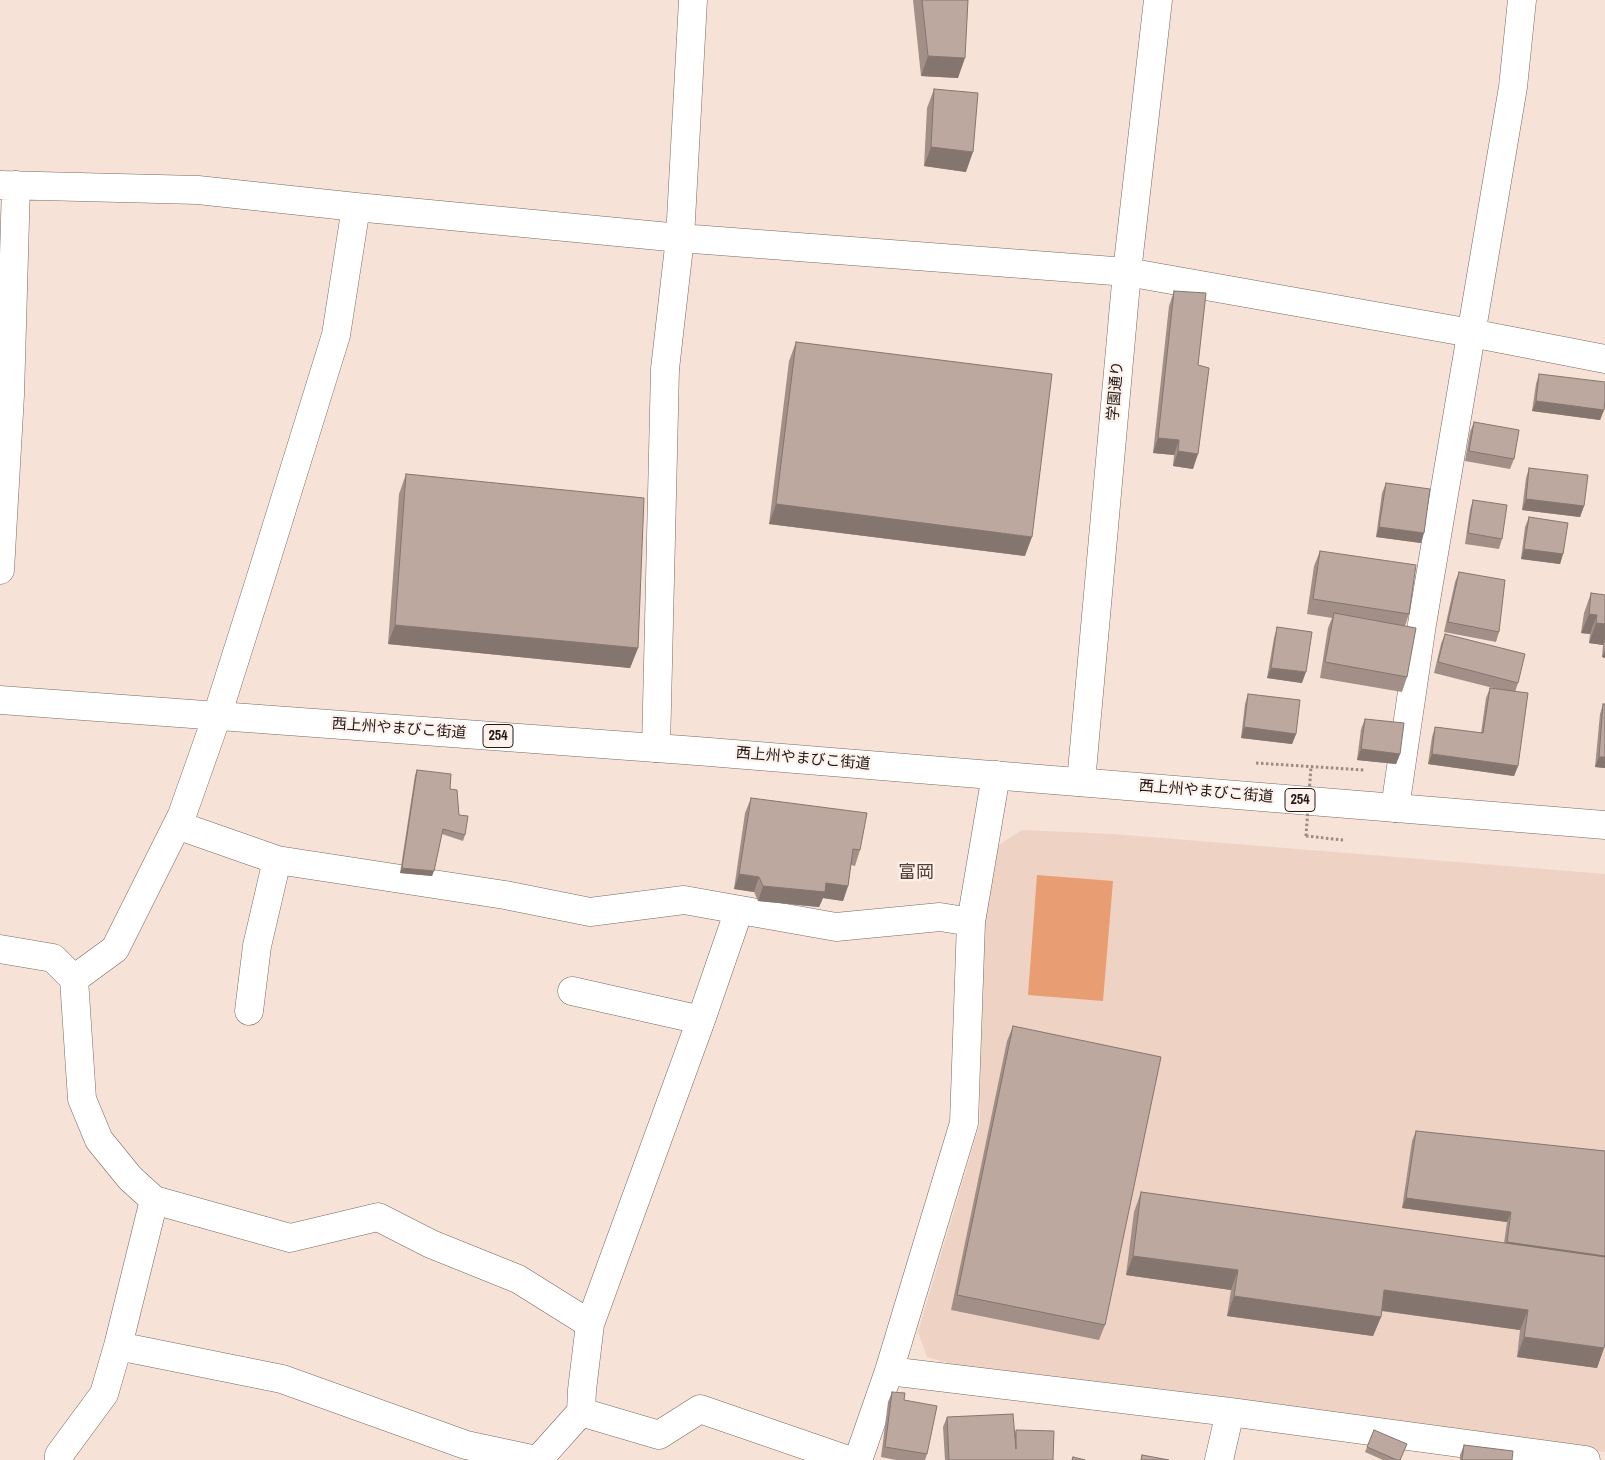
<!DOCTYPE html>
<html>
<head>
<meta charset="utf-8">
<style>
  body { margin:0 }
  canvas { display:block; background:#f6e2d7 }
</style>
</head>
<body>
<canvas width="1605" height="1460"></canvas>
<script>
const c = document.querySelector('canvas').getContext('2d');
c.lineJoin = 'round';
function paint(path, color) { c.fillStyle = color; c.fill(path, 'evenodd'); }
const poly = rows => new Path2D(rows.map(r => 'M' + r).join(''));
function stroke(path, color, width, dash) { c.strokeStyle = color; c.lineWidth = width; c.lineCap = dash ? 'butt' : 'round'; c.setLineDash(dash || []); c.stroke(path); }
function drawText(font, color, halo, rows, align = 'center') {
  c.font = font + ' "Archivo Narrow","Noto Sans JP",sans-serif'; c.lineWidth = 4.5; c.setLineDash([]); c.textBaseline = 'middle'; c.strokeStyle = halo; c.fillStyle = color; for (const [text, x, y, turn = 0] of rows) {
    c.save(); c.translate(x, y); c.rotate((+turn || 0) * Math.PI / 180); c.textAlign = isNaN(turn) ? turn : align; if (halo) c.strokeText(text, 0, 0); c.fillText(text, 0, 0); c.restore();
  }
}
paint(poly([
  [1022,830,1113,834,1605,874,1605,1452,1166,1399,962,1367,927,1357,918,1332,980,1123,981,943,989,851]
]), '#eed3c4');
paint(poly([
  [1037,875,1113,881,1103,1001,1028,995]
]), '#e99d72');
const minor = poly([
  [0,185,198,190,356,207,680,238,1127,272,1471,333,1605,359],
  [0,570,10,395,16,185],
  [656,748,665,369,680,238,693,0],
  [1395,808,1422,624,1513,87,1522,0],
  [177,825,277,860,505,895,590,912,684,900,836,927,940,917,971,922],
  [0,949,53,958,74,979,82,1099,99,1140,130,1178,154,1200,118,1346],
  [74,979,115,949,182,815,217,716,260,580,336,335,356,207],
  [572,991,701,1020],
  [249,1011,257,946,277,860],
  [154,1200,290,1238,378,1217,431,1244,518,1279,590,1324],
  [889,1371,1230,1412,1586,1460],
  [581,1412,582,1390,590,1324,701,1020,739,910],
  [59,1460,59,1455,104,1394,118,1346,282,1379,466,1445,536,1460],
  [538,1460,581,1412,659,1435,700,1409,848,1460],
  [858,1460,889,1371,964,1123,971,922,996,775],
  [1219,1460,1230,1412]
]);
const tertiary = poly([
  [1081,782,1127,272,1158,0]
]);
const trunk = poly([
  [0,700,697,751,1605,825]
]);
stroke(minor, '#7a695f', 29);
stroke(tertiary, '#7a695f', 29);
stroke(trunk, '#7a695f', 29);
stroke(poly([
  [1256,763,1364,770],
  [1306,836,1343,840]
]), '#9a8c84', 3, [2.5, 2.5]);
stroke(minor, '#fff', 28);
stroke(tertiary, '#fff', 28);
stroke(trunk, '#fff', 28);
stroke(poly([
  [1306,836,1311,767]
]), '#9a8c84', 3, [2.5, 2.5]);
paint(poly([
  [913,0,968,0,958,78,921,76],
  [934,89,966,172,924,166,927,108],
  [1174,291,1198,365,1193,469,1173,466,1174,455,1153,453,1169,306],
  [796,342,1025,556,769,524,789,361],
  [1539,374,1604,410,1600,420,1532,411,1536,384],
  [1474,422,1514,459,1510,469,1465,461,1470,432],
  [1529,468,1584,506,1580,517,1522,510,1526,478],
  [406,474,638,648,630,668,388,644,399,494],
  [1386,483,1421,543,1376,537,1382,493],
  [1473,500,1502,539,1499,549,1465,544,1470,510],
  [1529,517,1563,554,1560,564,1521,559,1525,527],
  [1320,551,1409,614,1405,626,1407,677,1402,692,1320,678,1328,628,1332,618,1307,614,1314,566],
  [1459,572,1499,632,1496,642,1444,632,1455,582],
  [1591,593,1605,595,1605,658,1602,657,1603,645,1589,643,1590,634,1581,633,1584,613],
  [1277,627,1302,683,1267,678,1274,638],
  [1445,634,1518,683,1515,692,1518,766,1514,776,1428,764,1432,737,1435,727,1481,733,1486,698,1490,688,1501,690,1434,673,1441,644],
  [1248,694,1296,734,1292,744,1241,738,1245,704],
  [1603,704,1605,704,1605,768,1595,767,1600,714],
  [1365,719,1400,754,1396,764,1357,760,1361,729],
  [417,770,450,789,465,835,463,841,442,834,432,876,400,873,415,775],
  [751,798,860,850,855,866,851,865,848,886,843,901,823,898,819,907,758,901,754,892,734,889,745,813],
  [1013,1026,1105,1325,1099,1340,951,1310,1007,1041],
  [1416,1131,1605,1151,1604,1348,1597,1368,1517,1357,1520,1330,1381,1311,1381,1317,1373,1336,1227,1316,1231,1290,1126,1275,1134,1212,1141,1192,1504,1243,1507,1222,1402,1208,1412,1141],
  [892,1392,904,1400,927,1454,925,1460,896,1460,881,1457,888,1402],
  [947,1417,1015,1434,1016,1430,1053,1460,945,1460,943,1427],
  [1374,1430,1401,1460,1383,1460,1365,1452],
  [1464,1445,1512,1460,1460,1460,1460,1455]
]), '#a29088');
paint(poly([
  [928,56,965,58,958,78,921,76],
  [931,147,973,152,966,172,924,166],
  [1536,401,1604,410,1600,420,1532,411],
  [1158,438,1179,440,1174,455,1153,453],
  [1178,451,1198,454,1193,469,1173,466],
  [1526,499,1584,506,1580,517,1522,510],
  [776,504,1032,537,1025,556,769,524],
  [1379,527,1424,533,1421,543,1376,537],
  [1524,549,1563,554,1560,564,1521,559],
  [1589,614,1597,615,1590,634,1581,633],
  [1596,623,1605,624,1605,640,1603,645,1589,643],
  [395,625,638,648,630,668,388,644],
  [1605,650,1605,658,1602,657],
  [1271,668,1306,672,1302,683,1267,678],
  [1244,727,1296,734,1292,744,1241,738],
  [1361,749,1400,754,1396,764,1357,760],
  [1432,754,1518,766,1514,776,1428,764],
  [1599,757,1605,757,1605,768,1595,767],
  [402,868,434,871,432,876,400,873],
  [739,874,759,877,754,892,734,889],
  [826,883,848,886,843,901,823,898,819,907,758,901,763,886],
  [1406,1198,1511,1212,1507,1222,1402,1208],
  [1507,1242,1605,1256,1605,1267,1503,1252],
  [1133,1256,1238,1270,1231,1290,1126,1275],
  [1384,1290,1528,1310,1520,1330,1377,1310],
  [1234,1296,1381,1317,1373,1336,1227,1316],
  [1524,1337,1604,1348,1597,1368,1517,1357]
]), '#84766f');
const building = poly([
  [922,0,968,0,965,58,928,56,922,0],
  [934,89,978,93,973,152,931,147,934,89],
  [1174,291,1206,293,1198,365,1209,368,1198,454,1178,451,1179,440,1158,438,1174,291],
  [796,342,1052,374,1032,537,776,504,796,342],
  [1539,374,1605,382,1605,400,1604,410,1536,401,1539,374],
  [1474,422,1519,430,1514,459,1469,451,1474,422],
  [1529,468,1588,475,1584,506,1526,499,1529,468],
  [406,474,644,498,638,648,395,625,406,474],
  [1386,483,1430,489,1424,533,1379,527,1386,483],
  [1473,500,1507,505,1502,539,1468,533,1473,500],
  [1529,517,1568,523,1563,554,1524,549,1529,517],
  [1320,551,1416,565,1409,614,1313,599,1320,551],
  [1459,572,1505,580,1499,632,1448,622,1459,572],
  [1591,593,1605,595,1605,624,1596,623,1597,615,1589,614,1591,593],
  [1334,613,1416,628,1407,677,1325,662,1334,613],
  [1277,627,1312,632,1306,672,1271,668,1277,627],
  [1445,634,1525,654,1518,683,1438,662,1445,634],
  [1490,688,1528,693,1518,766,1432,754,1435,727,1483,733,1490,688],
  [1248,694,1300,700,1296,734,1244,727,1248,694],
  [1603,704,1605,704,1605,757,1599,757,1603,704],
  [1365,719,1404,723,1400,754,1361,749,1365,719],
  [417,770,451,774,450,789,457,790,459,815,468,816,465,835,443,829,434,871,402,868,417,770],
  [751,798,867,813,860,850,853,849,848,886,826,883,825,892,763,886,759,877,739,874,751,798],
  [1013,1026,1161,1057,1105,1325,957,1295,1013,1026],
  [1416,1131,1605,1151,1605,1256,1507,1242,1511,1212,1406,1198,1416,1131],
  [1141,1192,1605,1257,1605,1343,1604,1348,1524,1337,1528,1310,1384,1290,1381,1317,1234,1296,1238,1270,1133,1256,1141,1192],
  [892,1392,905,1393,904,1400,937,1406,927,1454,885,1447,892,1392],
  [1013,1414,1016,1449,1016,1430,1054,1431,1053,1460,949,1460,947,1417,1013,1414],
  [1374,1430,1407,1444,1400,1460,1397,1460,1367,1447,1374,1430],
  [1464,1445,1513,1451,1512,1460,1462,1460,1464,1445],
  [1142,1455,1169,1460,1141,1460,1142,1455],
  [1073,1457,1085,1460,1072,1460,1073,1457]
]);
paint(building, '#bca89e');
stroke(building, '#84766f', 1);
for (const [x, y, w] of [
  [498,736,30],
  [1300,800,30]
]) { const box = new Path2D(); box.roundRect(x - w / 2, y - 11.5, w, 23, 4); c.fillStyle = '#fef1eb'; c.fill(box); stroke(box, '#211a16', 1); }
drawText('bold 14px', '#211a16', null, [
  ["254",498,736],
  ["254",1300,800]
]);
drawText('15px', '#211a16', '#fef1eb', [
  ["学園通り",1116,391,-85],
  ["西上州やまびこ街道",399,729,4],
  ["西上州やまびこ街道",803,759,5],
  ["西上州やまびこ街道",1206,792,5]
]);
drawText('18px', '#504037', '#fef1eb', [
  ["富岡",916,873]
]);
</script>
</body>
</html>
